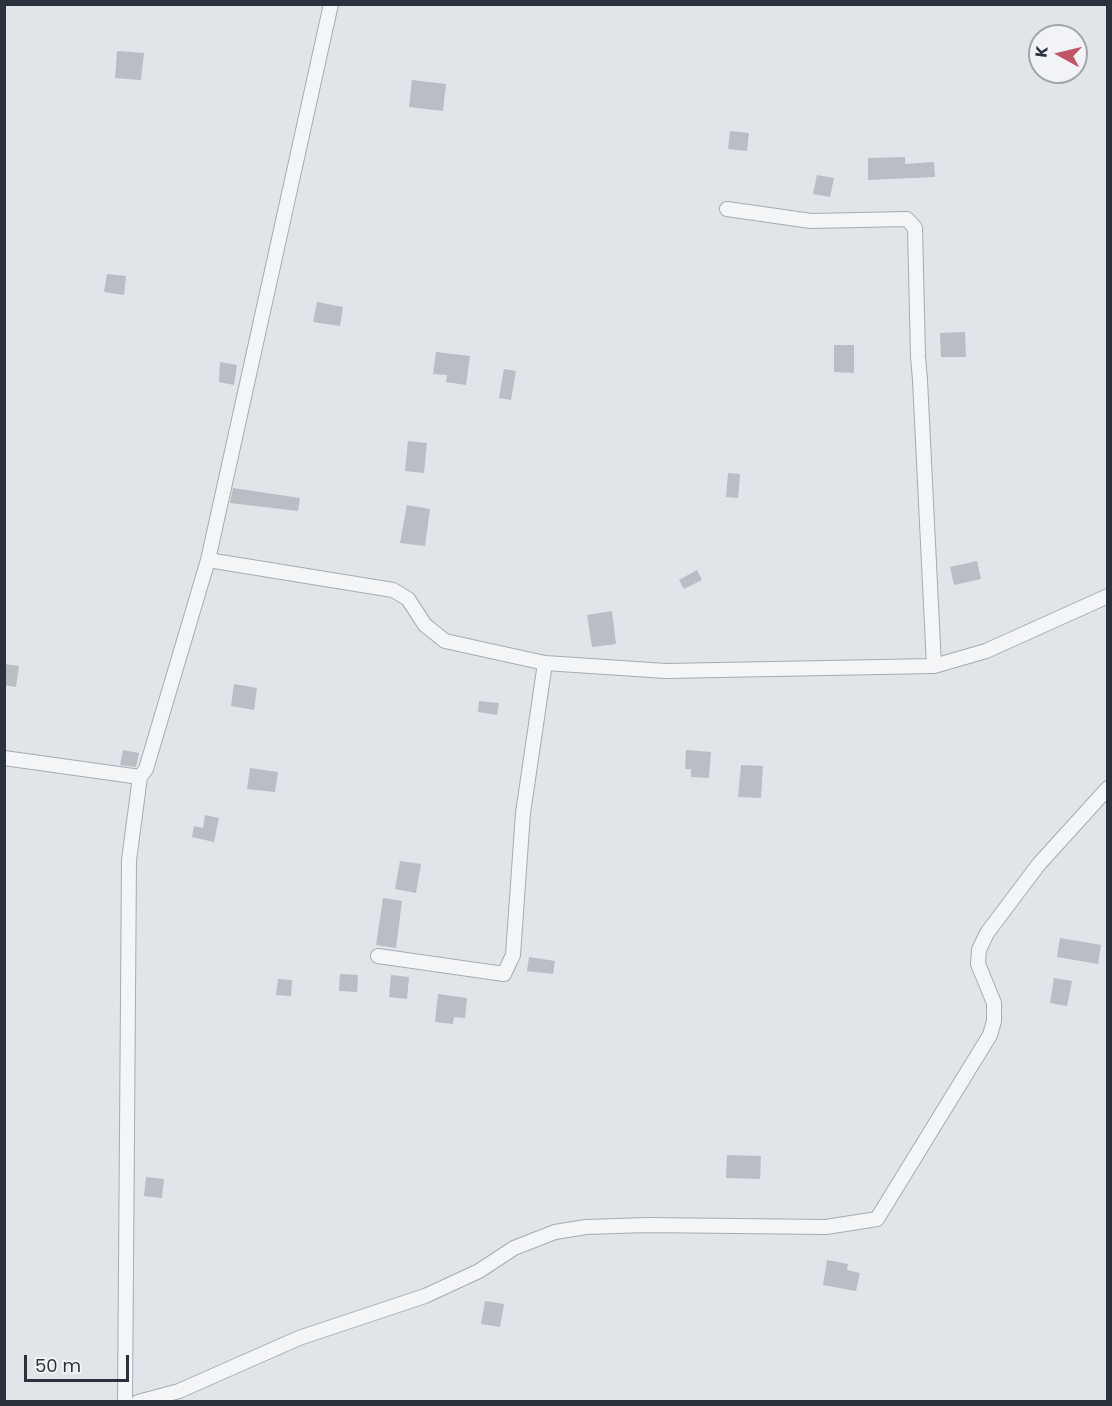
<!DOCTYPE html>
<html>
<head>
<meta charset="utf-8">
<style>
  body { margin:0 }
  #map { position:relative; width:1112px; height:1406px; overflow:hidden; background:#e1e4e8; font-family:Poppins,sans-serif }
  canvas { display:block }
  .frame { position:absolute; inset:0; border:6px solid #2b323e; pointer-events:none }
  .north { position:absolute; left:1028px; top:24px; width:60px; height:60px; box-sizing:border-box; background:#f1f3f6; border:2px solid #a2a6ac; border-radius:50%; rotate:278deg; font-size:16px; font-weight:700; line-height:24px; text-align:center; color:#2b323e }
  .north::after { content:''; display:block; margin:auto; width:21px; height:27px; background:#c05366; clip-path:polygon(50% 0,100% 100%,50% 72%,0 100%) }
  .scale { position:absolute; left:24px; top:1355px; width:105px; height:27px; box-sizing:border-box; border:3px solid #2b323e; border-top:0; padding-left:8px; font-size:18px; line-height:21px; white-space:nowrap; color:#2b323e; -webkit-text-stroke:4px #f1f3f6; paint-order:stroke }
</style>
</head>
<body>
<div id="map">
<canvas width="1112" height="1406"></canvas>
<div class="frame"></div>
<div class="north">K</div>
<div class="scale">50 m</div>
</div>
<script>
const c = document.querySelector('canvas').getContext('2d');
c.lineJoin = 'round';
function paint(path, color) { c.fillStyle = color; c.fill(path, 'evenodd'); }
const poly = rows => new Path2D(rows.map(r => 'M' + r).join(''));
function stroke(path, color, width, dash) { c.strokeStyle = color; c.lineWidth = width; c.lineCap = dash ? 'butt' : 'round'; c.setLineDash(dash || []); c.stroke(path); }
paint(poly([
  [117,51,144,53,141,80,115,78],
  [412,80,446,84,443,111,409,107],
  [730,131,749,133,747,151,728,149],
  [905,157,905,164,934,162,935,177,868,180,868,158],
  [817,175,834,178,830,197,813,194],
  [107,274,126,276,124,295,104,292],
  [317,302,343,307,340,326,313,322],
  [965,332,966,357,941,357,940,333],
  [834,345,854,345,854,373,834,372],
  [436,352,470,356,466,385,446,382,447,375,433,374],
  [220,362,237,365,234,385,219,382],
  [504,369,516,371,511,400,499,398],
  [408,441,427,443,424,473,405,471],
  [728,473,740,474,738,498,726,497],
  [233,488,300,498,298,511,230,503],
  [407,505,430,509,425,546,400,543],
  [977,561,981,579,954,585,950,567],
  [697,570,702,580,684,589,679,580],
  [612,611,616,644,592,647,587,615],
  [4,664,19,666,16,687,4,685],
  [234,684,257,688,254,710,231,706],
  [479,701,499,703,497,715,478,712],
  [123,750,139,753,136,767,120,765],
  [686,750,711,752,709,778,691,777,691,769,685,769],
  [741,765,763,766,761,798,738,797],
  [250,768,278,772,275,792,247,789],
  [205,815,219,818,214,842,192,837,194,826,203,828],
  [400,861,421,864,416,893,395,889],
  [383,898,402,901,396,948,376,945],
  [1060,938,1101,945,1098,964,1057,957],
  [529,957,555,961,553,974,527,971],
  [340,974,358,975,357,992,339,991],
  [391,975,409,977,407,999,389,997],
  [1054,978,1072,981,1067,1006,1050,1003],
  [278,979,292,980,291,996,276,995],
  [438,994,467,998,465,1018,454,1017,453,1024,435,1022],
  [727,1155,761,1156,760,1179,726,1178],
  [146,1177,164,1179,162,1198,144,1196],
  [827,1260,848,1264,847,1270,860,1273,856,1291,823,1285],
  [485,1301,504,1304,500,1327,481,1324]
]), '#b9bdc4');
const minor = poly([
  [727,209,811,221,907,219,915,228,918,357,920,380,934,666],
  [208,560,393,590,408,599,425,625,445,641,545,663,666,671,934,666,986,651,1108,596],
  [4,758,140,777],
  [378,956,504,974,513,955,523,813,545,663],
  [125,1402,129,860,140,777,146,769,208,560,331,4],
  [138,1402,179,1391,299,1338,425,1296,479,1271,514,1248,555,1232,586,1227,647,1225,826,1227,877,1219,990,1035,994,1021,994,1003,978,964,979,950,987,933,1039,864,1108,788]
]);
stroke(minor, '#a7abb2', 16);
stroke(minor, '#f3f5f7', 14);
</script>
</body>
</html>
